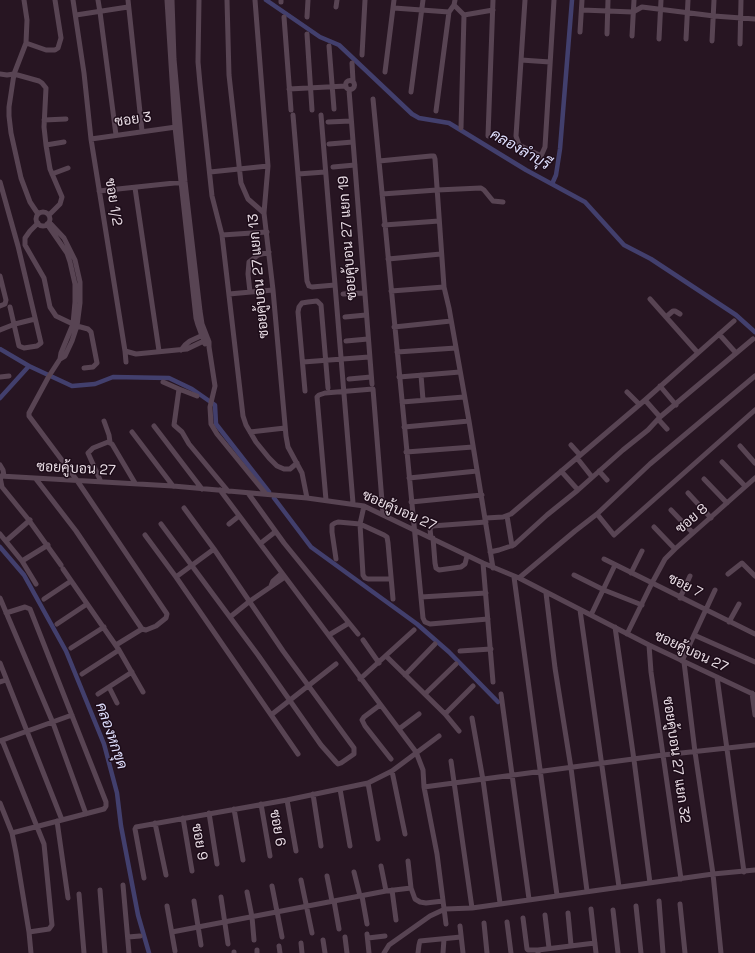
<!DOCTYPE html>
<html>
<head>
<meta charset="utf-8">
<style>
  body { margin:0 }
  canvas { display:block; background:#271522 }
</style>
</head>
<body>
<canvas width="755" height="953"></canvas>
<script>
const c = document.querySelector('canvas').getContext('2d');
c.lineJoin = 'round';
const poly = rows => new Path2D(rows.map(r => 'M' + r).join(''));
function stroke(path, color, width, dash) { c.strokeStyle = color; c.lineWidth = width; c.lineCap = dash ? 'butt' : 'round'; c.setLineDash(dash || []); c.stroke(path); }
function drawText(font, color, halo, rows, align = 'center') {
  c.font = font + ' "Space Grotesk",Sarabun,sans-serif'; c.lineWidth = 3; c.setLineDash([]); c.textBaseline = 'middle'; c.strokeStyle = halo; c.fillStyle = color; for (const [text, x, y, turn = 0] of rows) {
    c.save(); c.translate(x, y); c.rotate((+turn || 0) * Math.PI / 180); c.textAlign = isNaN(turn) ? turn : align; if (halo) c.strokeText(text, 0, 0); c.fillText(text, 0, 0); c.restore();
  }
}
stroke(poly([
  [266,0,320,37,339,45,412,114,419,118,449,123,526,170,585,202,624,245,651,259,736,315,755,332],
  [552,184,556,175,560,149,572,0],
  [0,349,29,366,0,398],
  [29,366,72,386,95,384,113,377,169,378,192,389,215,405,216,424,269,492],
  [274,498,311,547,417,624,449,652,498,702],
  [0,547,24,575,66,651,104,744,117,793,121,826,138,915,149,953]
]), '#423f6d', 4.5);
stroke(poly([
  [24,0,27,20,26,43,14,74,9,107,9,116,11,133,21,178,30,202,38,214],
  [73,0,84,73,91,139,125,351,136,354,187,349,208,339],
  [98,0,100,12,116,135],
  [128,0,142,131],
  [167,0,175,127,196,318,198,325,205,344],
  [172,0,174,59,185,182,200,311,202,324,209,342,209,347,215,386,210,407,211,424,217,434,266,494],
  [199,0,198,62,200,84,212,196,222,235,243,416,246,425,256,442,269,458,277,466,284,469,290,469,297,463],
  [227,0,229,75,241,183,248,199,264,213],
  [255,0,268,166,264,213,273,290,286,436,288,447,302,473,307,498],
  [455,0,454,5,464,15,461,128],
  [525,0,516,136,519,145,541,156,545,147,554,0],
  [281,2,281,0],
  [336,7,337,0],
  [394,8,449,12],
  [582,10,633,12,642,7,714,16,755,19],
  [76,15,128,7],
  [464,15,493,10],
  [284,17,291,110],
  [307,17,308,0],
  [580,32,582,0],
  [307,34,312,110],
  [607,34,608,0],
  [632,36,634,0],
  [659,39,661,0],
  [686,39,688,0],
  [712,41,714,0],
  [26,43,46,50,55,50,58,48,61,38,55,0],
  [740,44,741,0],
  [329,46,334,109],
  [362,55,365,0],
  [521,60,550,62],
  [352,63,353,81],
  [385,72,394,0],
  [0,74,7,75,14,74,39,81,42,83,46,88,44,127,46,145,50,169,62,197,60,204,49,215],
  '345.5 85a4.5 4.5 0 1 1 9 0a4.5 4.5 0 1 1-9 0Z',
  [289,89,346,86],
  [349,90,372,384],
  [411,92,423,0],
  [373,99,423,618,425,622,430,624,488,619],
  [436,111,449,12,454,5],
  [293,115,307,281,309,286,312,287,335,285],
  [321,115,353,503],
  [44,120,66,119],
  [328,122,351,121],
  [488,136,493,0],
  [91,139,176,127],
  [329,144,353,142],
  [46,145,64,142],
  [379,161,431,156,434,156,435,159,444,287,449,308,469,421,493,568],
  [333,167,355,165],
  [210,172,268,166],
  [52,174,68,168],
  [298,174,325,172],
  [0,182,18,246,41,343,37,346,24,348,19,346,10,307],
  [135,188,159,351],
  [99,191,184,182],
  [382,194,437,190,481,188,484,190,493,201,503,202],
  '36 219a7 7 0 1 1 14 0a7 7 0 1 1-14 0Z',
  [49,222,64,238,75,260,80,282,80,303,77,326,72,341,65,356,60,359,49,376,29,413,29,416,76,479,167,614,166,618,156,626,146,630,142,629,116,645],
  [38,223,30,231,25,238,25,245,44,278,50,307,56,316,77,326,88,329,91,332,97,363,93,367,84,368],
  [47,224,67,253,70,262,75,284,75,302,73,324,61,353,60,359],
  [384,225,439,221],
  [222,235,267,232],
  [388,259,441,254],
  [0,276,6,300,5,304,0,306],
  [391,291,444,287],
  [250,292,248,274,249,262,258,255,269,252],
  [229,294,273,290],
  [343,294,364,293],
  [650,299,698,353],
  [345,317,366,315],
  [666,317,673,311,675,311,680,314],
  [394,327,451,321],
  [0,330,15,324,35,319],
  [719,334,736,353],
  [346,341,368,339],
  [181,350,185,345,190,341,203,335],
  [125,351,126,362],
  [397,352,456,348],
  [303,362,369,357],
  [421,375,423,400],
  [0,377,9,376],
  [399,377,460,372],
  [349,379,371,377],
  [163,382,179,389],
  [660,386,676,405],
  [305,391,298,312,299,307,302,303,308,302,317,301,321,305,328,388],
  [627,392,639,404],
  [197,396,179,389,174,425,182,432,189,444,228,491],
  [645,400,660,417],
  [402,402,464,397],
  [658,419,667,429],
  [104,421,109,435,110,442],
  [154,426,202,489],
  [404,427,469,421],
  [132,432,173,486],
  [250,432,285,428],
  [571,445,580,455],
  [740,446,755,463],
  [406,452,473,447],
  [577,458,592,477],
  [722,462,745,486],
  [0,465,3,470,4,476],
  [561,471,578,490],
  [599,471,607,480],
  [0,476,173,486,307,498,364,506,483,563,519,578,649,645,755,695],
  [0,477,2,487,28,519,61,565],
  [409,478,477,471],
  [36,479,76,531,142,629],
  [704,479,727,503],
  [101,482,88,453,93,448,108,442,112,444,135,483],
  [220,490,416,752,423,770,424,787,437,854,446,924],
  [248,493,284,543,358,634],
  [688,493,711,518],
  [326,500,317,397,319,395,325,393,373,389,383,514],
  [411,502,482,495],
  [364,506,360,524,363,575,365,578,368,579,391,579],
  [671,510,693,533],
  [597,514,614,535,755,410],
  [507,516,512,546],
  [486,518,503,517,511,514,645,400,734,321],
  [161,524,258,655,321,745,336,762,338,764,341,763,354,754,354,748,283,651,214,549,184,508],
  [229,524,239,516],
  [654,527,675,549],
  [0,534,22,561,36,584],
  [145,535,176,577,298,754],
  [431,538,430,529,432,526,486,522],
  [433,538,435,563,436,568,439,570,461,567,465,564,467,556],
  [6,541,30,520],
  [261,543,275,532],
  [490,552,499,550,514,545,547,515,578,490,623,450,648,430,660,417,753,339],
  [336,559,332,532,332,525,335,523,338,522,360,524,384,535,387,537,388,543,393,599],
  [604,559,755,634],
  [22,561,48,545],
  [483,563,493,682],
  [63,569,119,650,143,692],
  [631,573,642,551],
  [728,574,742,563,755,576],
  [574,575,604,590,642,605],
  [176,577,214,549],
  [514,577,557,895],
  [519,578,575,531,597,514,650,464,755,376],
  [271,586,273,581,282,573],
  [546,593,555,668,571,768,587,891],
  [421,597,486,593],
  [0,598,53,723,86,814],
  [680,598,690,576],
  [44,599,71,581],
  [580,610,619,887],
  [6,613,25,607,30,609,106,802,106,806,104,809,12,833],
  [591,615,615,565],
  [230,617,250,601,285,577],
  [729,622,739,604],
  [57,624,87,604],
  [615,627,634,760,650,883],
  [627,634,652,583,665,559,675,549,755,478],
  [329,635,349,623],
  [694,635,755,662],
  [363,640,379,663],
  [649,645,651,672,681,879],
  [71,648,104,627],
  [460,651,491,649],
  [386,656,445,714,459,731],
  [682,661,715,590],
  [684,662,695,752,713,874,721,953],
  [0,663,62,820],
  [82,674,119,650],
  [405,675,435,644],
  [717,677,744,872],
  [360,679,414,630],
  [0,682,6,680],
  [109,687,117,703],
  [752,693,755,715],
  [98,694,132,672],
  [425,694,456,664],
  [501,694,529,899],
  [380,705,364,717,362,720,365,726,391,759],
  [445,714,473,686],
  [271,715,336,664],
  [472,718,483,780,500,903],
  [399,729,419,714],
  [2,740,44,844,52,925,49,929,29,932],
  [0,741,72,715],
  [451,761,472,908],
  [392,771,405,834],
  [368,783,378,839],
  [424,787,663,755,755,745],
  [340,789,350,846],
  [313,794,321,846],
  [287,800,296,851],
  [0,803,12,833,16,853,29,932,31,953],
  [261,804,270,856],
  [234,809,243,860],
  [209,813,217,864],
  [183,818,192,871],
  [57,821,68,898],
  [155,823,166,875],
  [408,861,411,888],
  [381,866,386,891],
  [354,872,360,896],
  [327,876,332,901],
  [144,878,135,829,136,827,287,800,368,783,392,771,439,736],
  [301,880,312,933],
  [123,885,129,953],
  [272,886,282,937],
  [100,890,105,953],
  [392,890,396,920],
  [247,892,252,917,254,940],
  [79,894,84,953],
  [362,896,367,924],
  [221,897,228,944],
  [194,901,201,945],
  [334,901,339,929],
  [659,901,663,953],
  [680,904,685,953],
  [167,906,175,951],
  [636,906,641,953],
  [591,909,596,953],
  [613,910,618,953],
  [568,913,571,945],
  [545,915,549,948],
  [523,918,527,949,528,950,538,950],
  [507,922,511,953],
  [484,923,487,953],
  [460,926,463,953],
  [172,932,386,891,411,888,415,899,420,902,426,903,443,901],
  [367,934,369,953],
  [128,937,140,936],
  [345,937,347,953],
  [368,938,385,936],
  [323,940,325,953],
  [301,943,302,953],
  [279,946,280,953],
  [257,950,257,953],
  [234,952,234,953],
  [384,953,389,945,430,916,445,909,472,908,713,874,755,870],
  [418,953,419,945,420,941,461,937],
  [443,953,444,939],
  [538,953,538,950,595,943]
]), '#584453', 5);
drawText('14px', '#eadee6', '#1d0c19', [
  ["ซอย 3",133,120,-8],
  ["ซอย 1/2",113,202,81],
  ["ซอยคู้บอน 27 แยก 19",348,238,-94],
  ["ซอยคู้บอน 27 แยก 13",259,276,-95],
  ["ซอยคู้บอน 27",76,469,3],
  ["ซอยคู้บอน 27",399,511,24],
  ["ซอย 8",692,519,-41],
  ["ซอย 7",685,586,27],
  ["ซอยคู้บอน 27",691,652,25],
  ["ซอยคู้บอน 27 แยก 32",676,760,82],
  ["ซอย 6",277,828,80],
  ["ซอย 9",199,842,80]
]);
drawText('italic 15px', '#dfdffe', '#1d0c19', [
  ["คลองลำบุรี",520,150,30],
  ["คลองหกขุด",111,736,71]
]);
</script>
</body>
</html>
